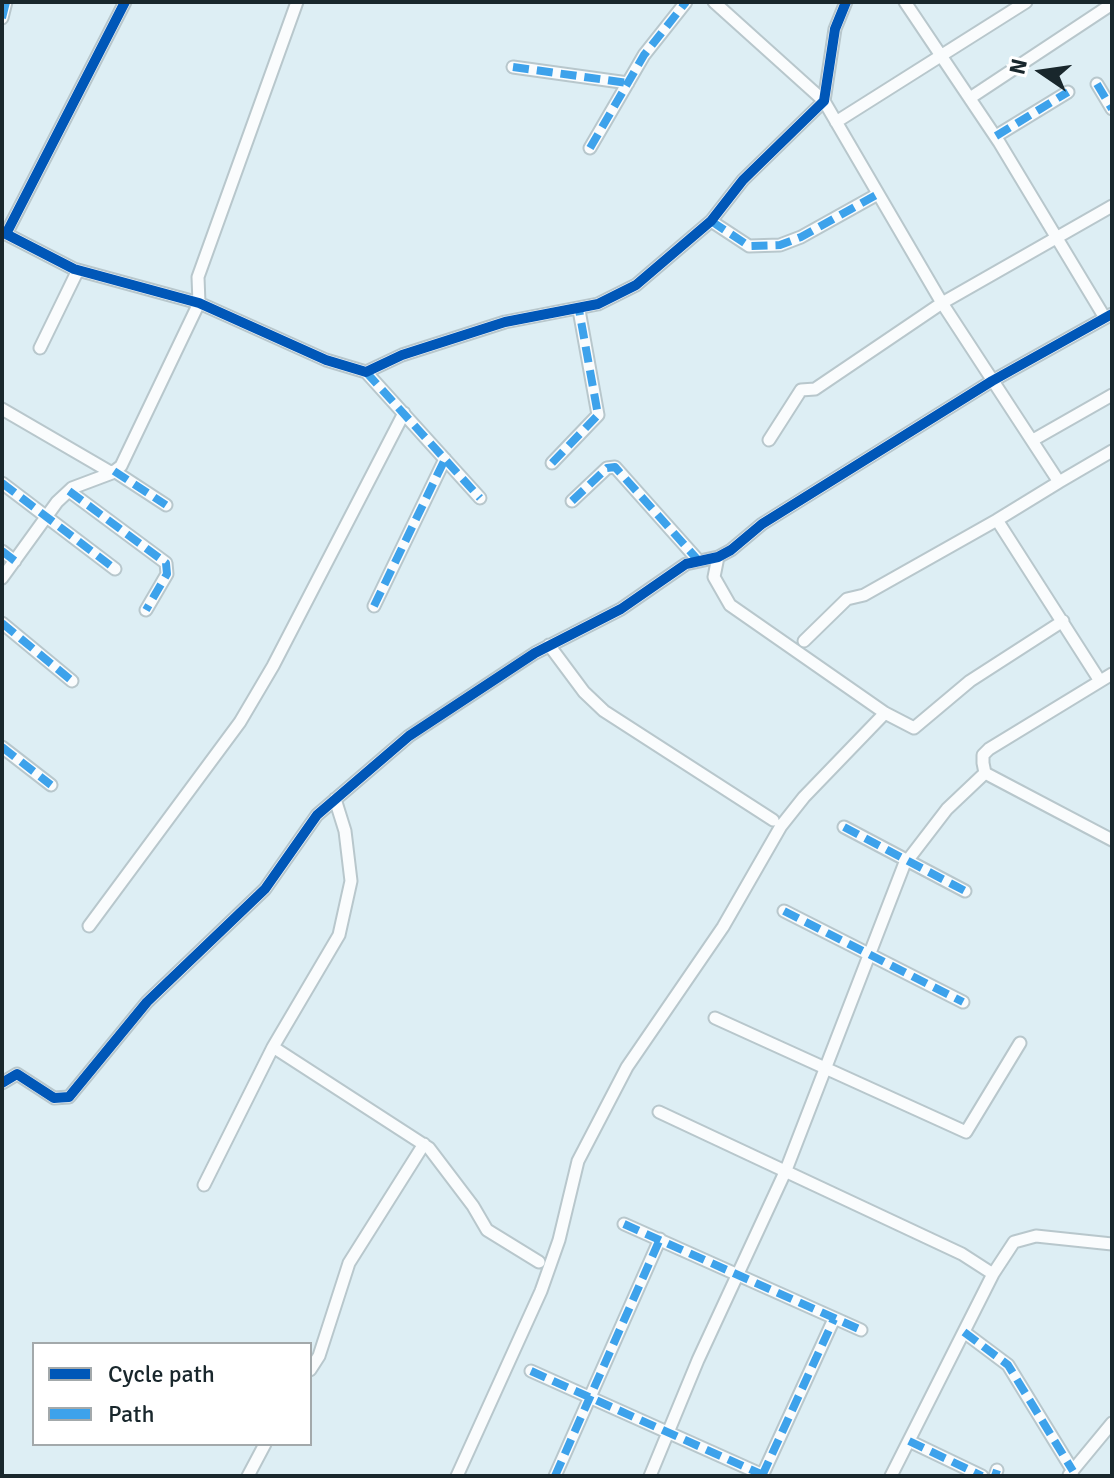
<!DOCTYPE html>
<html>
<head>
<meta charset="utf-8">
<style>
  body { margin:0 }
  #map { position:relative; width:1114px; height:1478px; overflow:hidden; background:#ddeef4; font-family:Signika,sans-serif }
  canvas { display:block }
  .frame { position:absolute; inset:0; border:4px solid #19272c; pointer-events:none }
  .legend { position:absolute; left:32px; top:1342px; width:280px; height:104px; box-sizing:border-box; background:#fff; border:2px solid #a3a9ab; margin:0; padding:10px 14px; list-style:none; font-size:24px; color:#19272c }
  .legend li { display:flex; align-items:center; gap:16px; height:40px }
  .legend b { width:40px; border:2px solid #a3a9ab }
  .north { position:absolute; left:1002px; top:32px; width:80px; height:80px; -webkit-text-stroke:6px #fff; paint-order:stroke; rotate:283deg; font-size:22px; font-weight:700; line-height:32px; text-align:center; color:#19272c }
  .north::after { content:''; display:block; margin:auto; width:28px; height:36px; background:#19272c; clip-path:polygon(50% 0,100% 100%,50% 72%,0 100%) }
</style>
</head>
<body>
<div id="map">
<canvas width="1114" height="1478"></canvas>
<div class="frame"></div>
<ul class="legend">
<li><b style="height:10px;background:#0057b8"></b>Cycle path</li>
<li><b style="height:10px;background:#3da2eb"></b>Path</li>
</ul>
<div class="north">N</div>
</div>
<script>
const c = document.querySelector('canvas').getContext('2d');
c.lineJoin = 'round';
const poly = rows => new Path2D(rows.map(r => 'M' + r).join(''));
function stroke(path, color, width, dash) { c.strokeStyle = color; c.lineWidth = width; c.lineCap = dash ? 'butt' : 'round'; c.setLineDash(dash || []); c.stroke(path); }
const street = poly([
  [125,2,6,234,74,269,199,303,326,360,366,372,402,355,505,322,598,304,636,285,711,221,743,180,824,101,835,29,846,2],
  [714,2,824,101,942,303,1059,482,997,520,1100,681],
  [905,2,999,142,1105,318],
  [2,18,6,2],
  [513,67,628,83],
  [1097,84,1112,109],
  [970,98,1112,4],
  [836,122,1026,2],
  [996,136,1068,92],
  [590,148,644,55,686,2],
  [711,221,749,246,780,245,801,237,878,194],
  [40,348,78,270],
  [366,372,480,498],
  [2,409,112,473],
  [769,440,801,390,815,389,942,303,1112,206],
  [1033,440,1112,395],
  [552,463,598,415,579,310],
  [114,471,166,505],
  [1059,482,1112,451],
  [2,483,115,569],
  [69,491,166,563,167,574,146,610],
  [572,501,607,468,615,467,697,559],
  [2,551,15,561],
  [718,557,714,577,730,605,885,713,914,728,970,681,1063,621],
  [2,578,57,502,72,488,112,473,121,466,199,303,198,277,297,2],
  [374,606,445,459],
  [2,623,72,681],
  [804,641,847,599,864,595,997,520],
  [549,645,584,692,604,711,773,820],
  [1112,674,989,749,983,755,983,763,985,773,1112,840],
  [2,747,51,785],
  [844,827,965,891],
  [784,911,963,1002],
  [89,926,240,722,273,666,404,413],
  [715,1018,966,1132,1020,1043],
  [273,1047,429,1148,473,1206,487,1230,539,1262],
  [2,1083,17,1074,54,1098,69,1097,147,1002,265,889,317,815,409,736,535,653,621,609,686,564,718,557,731,550,762,524,992,381,1112,314],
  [659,1112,962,1254,993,1274],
  [204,1185,273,1047,339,935,351,881,345,831,335,799],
  [624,1224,861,1330],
  [964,1332,1008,1365,1073,1471],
  [310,1370,319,1356,349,1263,424,1144],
  [531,1371,763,1475],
  [909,1441,982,1476],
  [1069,1475,1112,1423],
  [248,1476,265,1444],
  [457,1476,541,1291,559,1240,578,1161,627,1067,723,927,781,826,804,797,885,713],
  [555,1476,660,1239],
  [650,1476,698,1360,786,1170,904,865,947,809,985,773],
  [762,1476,834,1319],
  [891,1476,993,1274,1014,1242,1036,1236,1112,1244],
  [995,1476,997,1470]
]);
stroke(street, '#b8c7cc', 15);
stroke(street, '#fafcfd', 11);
stroke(poly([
  [2,18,6,2],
  [513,67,628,83],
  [1097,84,1112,109],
  [996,136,1068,92],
  [590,148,644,55,686,2],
  [711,221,749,246,780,245,801,237,878,194],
  [366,372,480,498],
  [552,463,598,415,579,310],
  [114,471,166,505],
  [2,483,115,569],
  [69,491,166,563,167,574,146,610],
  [572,501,607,468,615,467,697,559],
  [2,551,15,561],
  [374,606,445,459],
  [2,623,72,681],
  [2,747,51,785],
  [844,827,965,891],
  [784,911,963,1002],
  [624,1224,861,1330],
  [964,1332,1008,1365,1073,1471],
  [531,1371,763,1475],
  [909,1441,982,1476],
  [555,1476,660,1239],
  [762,1476,834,1319],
  [995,1476,997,1470]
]), '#3da2eb', 8, [16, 8]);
stroke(poly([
  [125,2,6,234,74,269,199,303,326,360,366,372,402,355,505,322,598,304,636,285,711,221,743,180,824,101,835,29,846,2],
  [2,1083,17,1074,54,1098,69,1097,147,1002,265,889,317,815,409,736,535,653,621,609,686,564,718,557,731,550,762,524,992,381,1112,314]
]), '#0057b8', 10);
</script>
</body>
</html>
